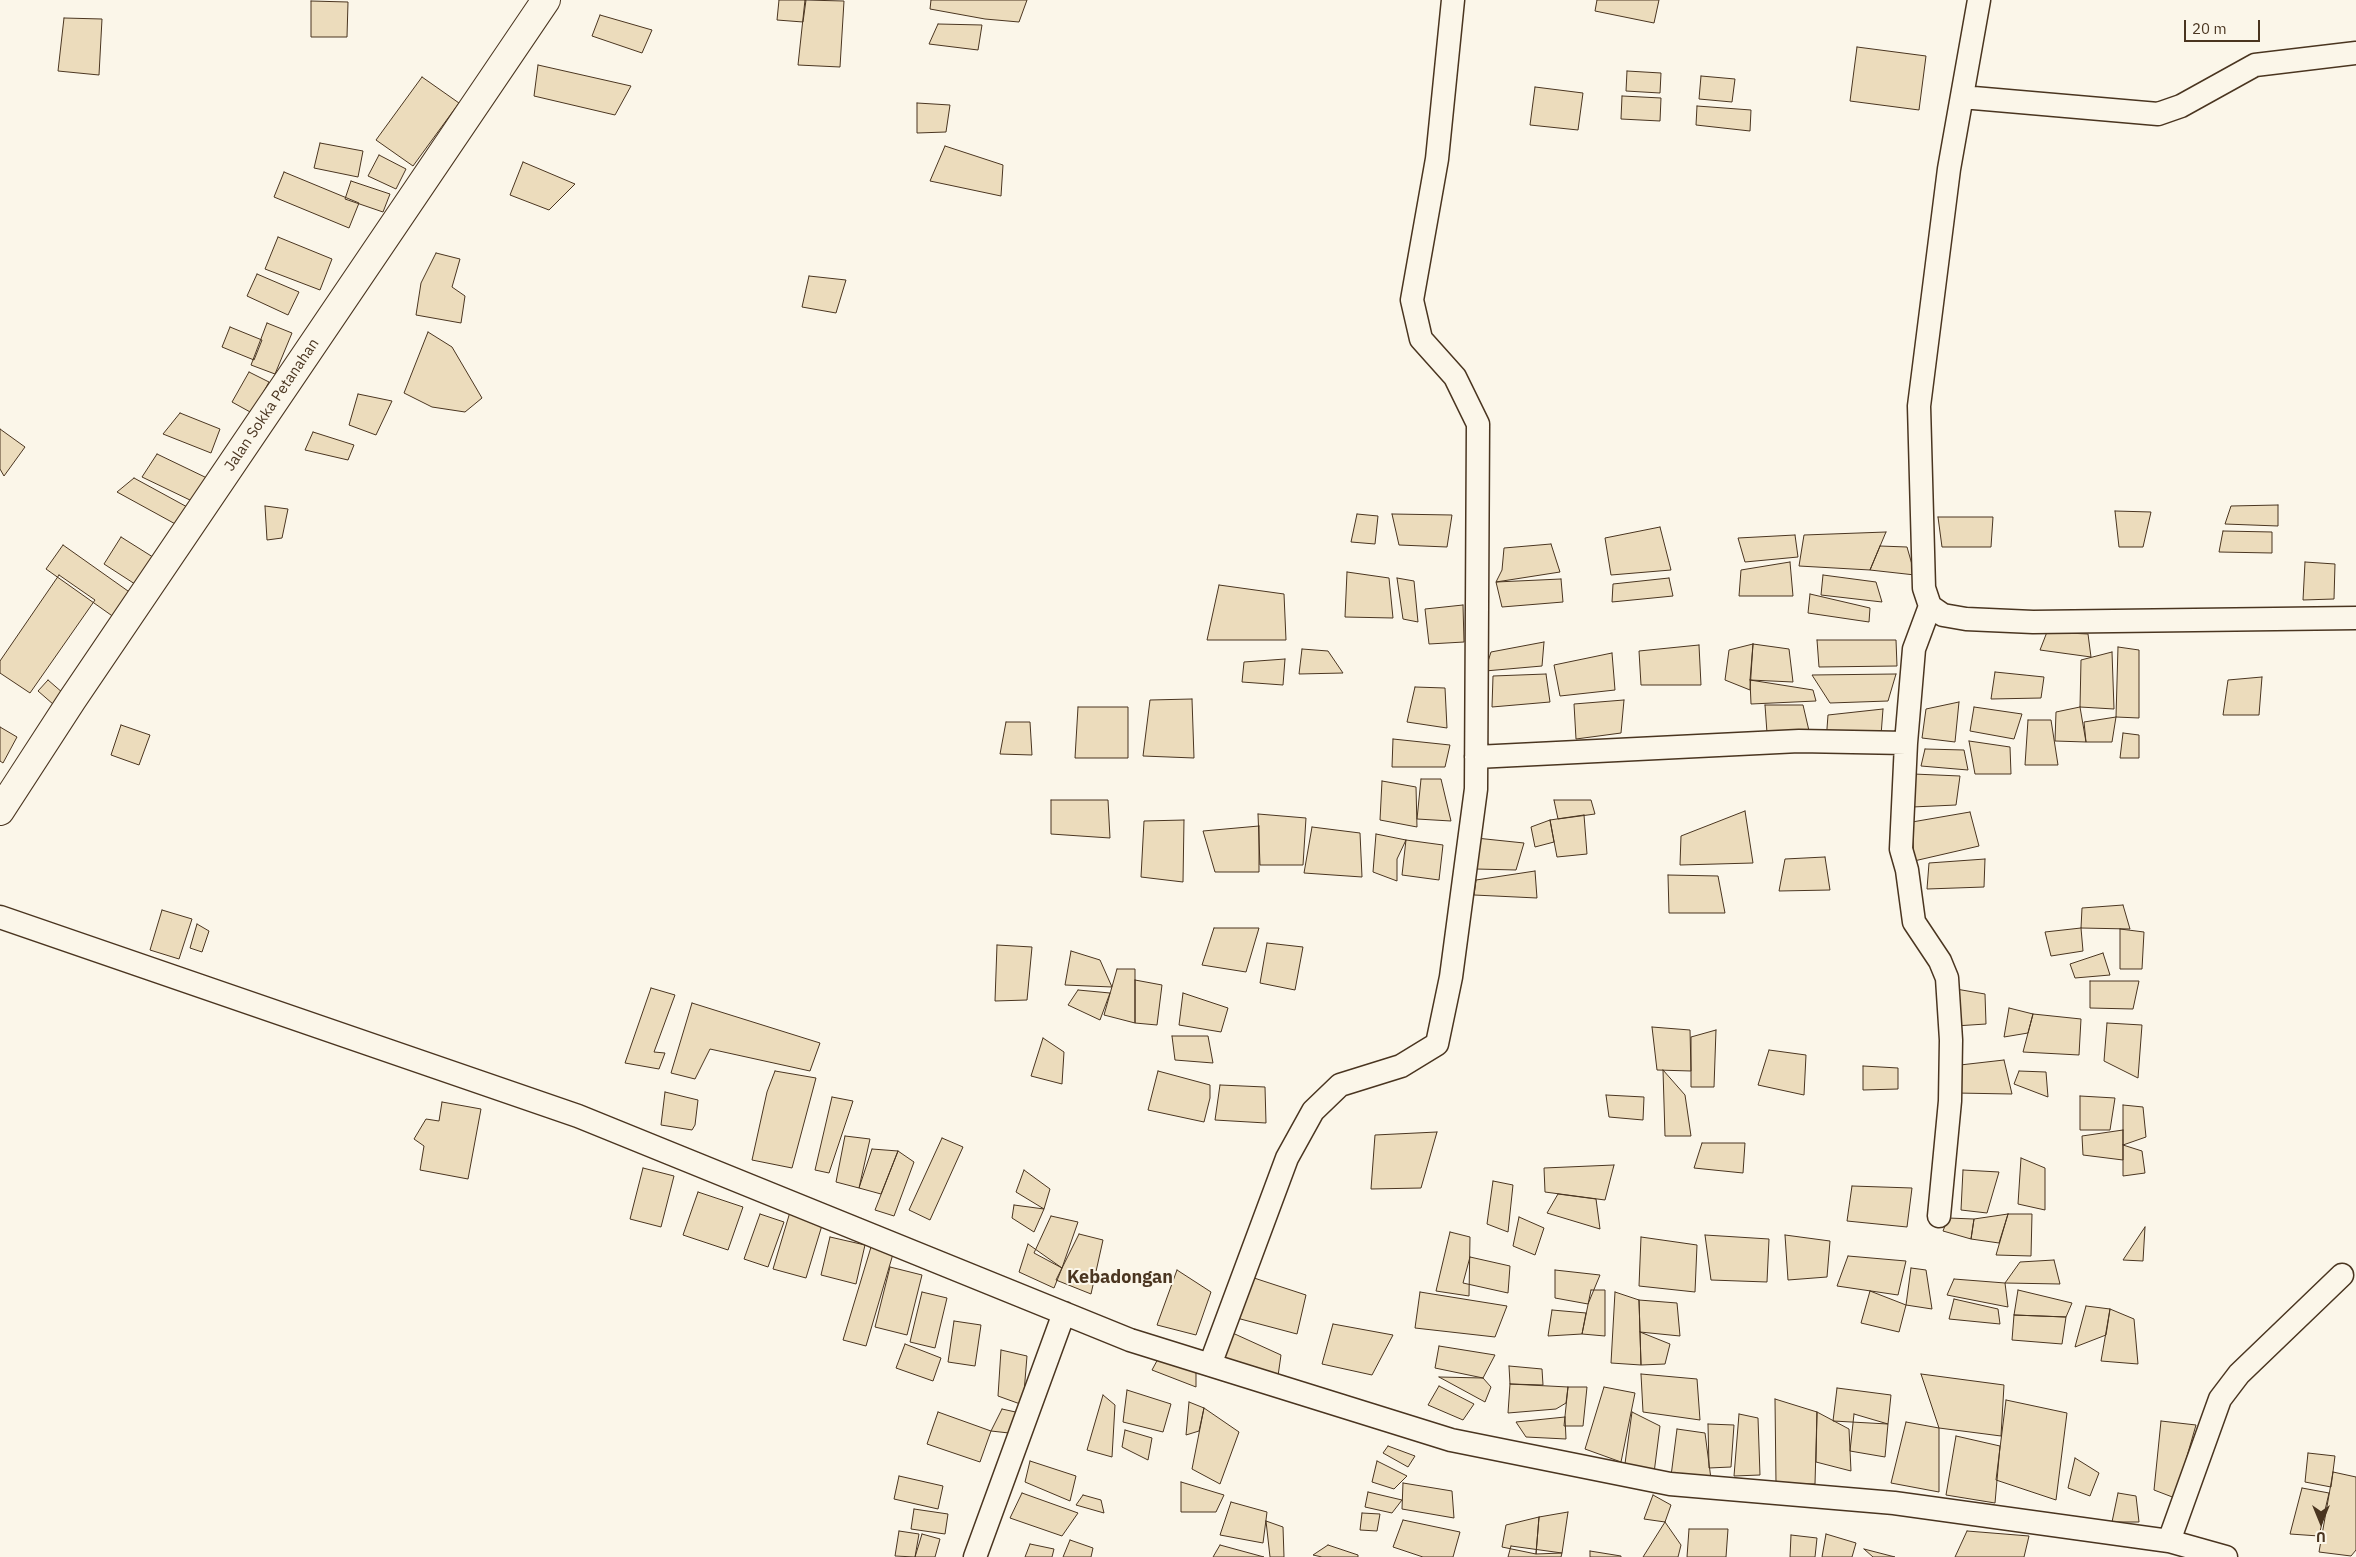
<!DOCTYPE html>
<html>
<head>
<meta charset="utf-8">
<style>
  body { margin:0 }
  #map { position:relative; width:2356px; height:1557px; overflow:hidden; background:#fbf6e9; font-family:"IBM Plex Sans",sans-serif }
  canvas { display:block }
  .north { position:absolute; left:2296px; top:1497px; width:50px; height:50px; -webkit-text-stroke:4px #fbf6e9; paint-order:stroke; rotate:180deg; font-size:14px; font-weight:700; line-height:20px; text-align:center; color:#4a3520 }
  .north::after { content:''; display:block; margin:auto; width:18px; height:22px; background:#4a3520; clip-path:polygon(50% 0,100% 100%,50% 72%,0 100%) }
  .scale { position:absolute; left:2184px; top:20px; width:76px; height:22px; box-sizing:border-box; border:2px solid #4a3520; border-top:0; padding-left:6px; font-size:15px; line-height:18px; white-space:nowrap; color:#4a3520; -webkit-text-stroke:4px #fbf6e9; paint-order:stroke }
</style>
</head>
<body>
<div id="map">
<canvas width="2356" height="1557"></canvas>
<div class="north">U</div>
<div class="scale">20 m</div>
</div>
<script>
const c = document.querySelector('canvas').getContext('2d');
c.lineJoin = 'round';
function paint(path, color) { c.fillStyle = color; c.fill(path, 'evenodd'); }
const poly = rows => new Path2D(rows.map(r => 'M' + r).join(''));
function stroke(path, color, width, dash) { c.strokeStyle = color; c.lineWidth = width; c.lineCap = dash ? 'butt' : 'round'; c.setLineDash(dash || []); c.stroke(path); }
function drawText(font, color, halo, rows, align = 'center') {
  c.font = font + ' "IBM Plex Sans",sans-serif'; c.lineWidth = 4; c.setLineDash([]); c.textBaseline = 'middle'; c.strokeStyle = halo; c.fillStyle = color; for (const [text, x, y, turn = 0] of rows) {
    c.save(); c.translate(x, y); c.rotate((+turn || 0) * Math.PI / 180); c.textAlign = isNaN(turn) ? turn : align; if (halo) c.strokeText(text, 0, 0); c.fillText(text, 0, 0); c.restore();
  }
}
const building = poly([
  [779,0,806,0,803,22,777,20,779,0],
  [805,0,844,1,840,67,798,65,805,0],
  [931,0,1027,0,1019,22,985,19,930,9,931,0],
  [1597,0,1659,0,1654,23,1595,11,1597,0],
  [311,1,348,2,347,37,311,37,311,1],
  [600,15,652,30,642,53,592,36,600,15],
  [64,18,102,19,99,75,58,71,64,18],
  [938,24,982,25,978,50,929,44,938,24],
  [1857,47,1926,56,1919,110,1850,101,1857,47],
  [538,65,631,86,615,115,534,96,538,65],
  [1627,71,1661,73,1660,93,1626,91,1627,71],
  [1701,76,1735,79,1732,102,1699,99,1701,76],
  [422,77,459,103,413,166,376,140,422,77],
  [1535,87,1583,93,1578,130,1530,125,1535,87],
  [1622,96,1661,98,1660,121,1621,119,1622,96],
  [917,103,950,105,946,132,917,133,917,103],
  [1697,106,1751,110,1750,131,1696,125,1697,106],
  [320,143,363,151,358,177,314,168,320,143],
  [945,146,1003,165,1001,196,930,181,945,146],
  [379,155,406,169,396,189,368,176,379,155],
  [523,162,575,184,549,210,510,195,523,162],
  [284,172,359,203,349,228,274,197,284,172],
  [351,181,390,194,383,212,345,199,351,181],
  [278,237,332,259,320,290,265,269,278,237],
  [436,253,460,259,452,287,465,296,461,323,416,315,421,283,436,253],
  [257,274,299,292,288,315,247,296,257,274],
  [809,276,846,280,836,313,802,307,809,276],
  [267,323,292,333,275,374,251,365,267,323],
  [230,327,262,340,254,360,222,347,230,327],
  [428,332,452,347,482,398,465,412,432,407,404,393,428,332],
  [249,372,269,382,252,413,232,402,249,372],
  [358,394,392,401,376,435,349,425,358,394],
  [180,413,220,429,211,453,163,434,180,413],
  [0,429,25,447,4,476,0,469,0,429],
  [313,432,354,445,348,460,305,450,313,432],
  [157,454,209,479,192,501,142,477,157,454],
  [134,478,189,508,179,526,117,492,134,478],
  [2278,505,2278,526,2225,524,2231,506,2278,505],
  [265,506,288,509,282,538,267,540,265,506],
  [2115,511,2151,512,2143,547,2119,547,2115,511],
  [1357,514,1378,516,1375,544,1351,542,1357,514],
  [1392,514,1452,515,1447,547,1399,545,1392,514],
  [1938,517,1993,517,1991,547,1942,547,1938,517],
  [1660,527,1671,570,1611,575,1605,538,1660,527],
  [2223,531,2272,532,2272,553,2219,552,2223,531],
  [1886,532,1870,570,1799,566,1804,535,1886,532],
  [1795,535,1798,557,1745,562,1738,538,1795,535],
  [121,537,156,559,138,586,104,564,121,537],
  [1551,544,1560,572,1496,582,1502,570,1504,548,1551,544],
  [63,545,135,596,118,620,46,569,63,545],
  [1880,546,1907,547,1915,575,1870,570,1880,546],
  [1790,562,1793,596,1739,596,1741,570,1790,562],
  [2305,562,2335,564,2334,599,2303,600,2305,562],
  [1347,572,1389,578,1393,618,1345,617,1347,572],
  [59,575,95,600,30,693,0,673,0,661,59,575],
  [1823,575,1876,582,1882,602,1821,595,1823,575],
  [1397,578,1414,581,1418,622,1403,619,1397,578],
  [1669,578,1673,596,1612,602,1613,584,1669,578],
  [1561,579,1563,602,1502,607,1496,582,1561,579],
  [1219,585,1284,594,1286,640,1207,640,1219,585],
  [1810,594,1870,608,1869,622,1808,613,1810,594],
  [1463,605,1464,642,1429,644,1425,609,1463,605],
  [2047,632,2088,634,2091,657,2040,650,2047,632],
  [1817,640,1896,640,1897,666,1819,667,1817,640],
  [1544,642,1542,666,1485,671,1491,652,1544,642],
  [1753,644,1789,649,1793,682,1750,680,1753,644],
  [1753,644,1750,690,1725,680,1729,650,1753,644],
  [1699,645,1701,685,1641,685,1639,651,1699,645],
  [2118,647,2139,650,2139,718,2116,717,2118,647],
  [1302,649,1328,651,1343,673,1299,674,1302,649],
  [2112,652,2114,709,2080,707,2081,660,2112,652],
  [1612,653,1615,690,1560,696,1554,665,1612,653],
  [1285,659,1283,685,1242,682,1244,662,1285,659],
  [1995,672,2044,677,2041,698,1991,699,1995,672],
  [1546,674,1550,702,1492,707,1493,676,1546,674],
  [1896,674,1888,701,1830,703,1812,675,1896,674],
  [2262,677,2259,715,2223,715,2228,680,2262,677],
  [48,680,71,700,61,711,38,691,48,680],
  [1750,680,1813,690,1816,701,1751,704,1750,680],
  [1415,687,1445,688,1447,728,1407,722,1415,687],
  [1192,699,1194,758,1143,756,1150,700,1192,699],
  [1624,700,1621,733,1576,739,1574,704,1624,700],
  [1959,702,1955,742,1922,738,1926,709,1959,702],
  [1765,705,1803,705,1810,735,1767,733,1765,705],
  [1078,707,1128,707,1128,758,1075,758,1078,707],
  [1974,707,2022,714,2014,739,1970,731,1974,707],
  [2080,707,2086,742,2055,741,2056,712,2080,707],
  [1883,709,1880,749,1826,742,1828,715,1883,709],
  [2116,717,2112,742,2086,742,2084,722,2116,717],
  [2028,720,2051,720,2058,765,2025,765,2028,720],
  [1006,722,1030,722,1032,755,1000,754,1006,722],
  [121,725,150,735,139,765,111,755,121,725],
  [0,727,17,737,3,763,0,761,0,727],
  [2123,733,2139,735,2139,758,2120,758,2123,733],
  [1393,739,1450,745,1445,767,1392,767,1393,739],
  [1969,741,2010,747,2011,774,1975,774,1969,741],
  [1925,749,1964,750,1968,770,1921,766,1925,749],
  [1913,774,1960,776,1956,805,1912,807,1913,774],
  [1421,779,1441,779,1451,821,1417,819,1421,779],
  [1382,781,1416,787,1417,827,1380,820,1382,781],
  [1051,800,1108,800,1110,838,1051,834,1051,800],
  [1554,800,1591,800,1595,814,1558,819,1554,800],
  [1745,811,1753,863,1680,865,1681,836,1745,811],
  [1970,812,1979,846,1914,861,1912,822,1970,812],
  [1258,814,1306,818,1303,865,1260,865,1258,814],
  [1584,815,1587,854,1557,857,1550,820,1584,815],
  [1184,820,1183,882,1141,877,1144,821,1184,820],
  [1550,820,1554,842,1535,847,1531,827,1550,820],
  [1259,826,1259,872,1215,872,1203,831,1259,826],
  [1312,827,1360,833,1362,877,1304,873,1312,827],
  [1376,834,1406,840,1397,859,1397,881,1373,872,1376,834],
  [1476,838,1524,843,1516,870,1476,869,1476,838],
  [1406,840,1443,845,1439,880,1402,875,1406,840],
  [1825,857,1830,890,1779,891,1785,859,1825,857],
  [1985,859,1984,887,1927,889,1929,863,1985,859],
  [1535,871,1537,898,1474,895,1476,880,1535,871],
  [1668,875,1718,876,1725,913,1669,913,1668,875],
  [2123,905,2130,929,2081,928,2082,908,2123,905],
  [162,910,192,919,179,959,150,950,162,910],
  [197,924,209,931,202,952,190,948,197,924],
  [1214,928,1259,928,1246,972,1202,965,1214,928],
  [2081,928,2083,951,2051,956,2045,932,2081,928],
  [2120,929,2144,932,2142,969,2120,969,2120,929],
  [1267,943,1303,947,1295,990,1260,983,1267,943],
  [997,945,1032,947,1027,1000,995,1001,997,945],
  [1071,951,1100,960,1112,987,1065,985,1071,951],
  [2103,953,2110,975,2075,978,2070,964,2103,953],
  [1117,969,1135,969,1135,1023,1104,1015,1117,969],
  [1135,980,1162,985,1157,1025,1135,1023,1135,980],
  [2090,981,2139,981,2133,1009,2090,1008,2090,981],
  [651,988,675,995,654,1052,665,1053,659,1069,625,1063,651,988],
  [1956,989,1985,994,1986,1024,1955,1026,1956,989],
  [1078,990,1110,993,1100,1020,1068,1005,1078,990],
  [1183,993,1228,1008,1221,1032,1179,1025,1183,993],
  [692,1003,820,1043,810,1071,710,1049,695,1079,671,1073,692,1003],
  [2009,1008,2033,1014,2028,1033,2004,1037,2009,1008],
  [2033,1014,2081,1019,2079,1055,2023,1052,2033,1014],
  [2107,1023,2142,1025,2138,1078,2104,1061,2107,1023],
  [1652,1027,1690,1030,1691,1071,1657,1070,1652,1027],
  [1716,1030,1714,1087,1691,1087,1691,1037,1716,1030],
  [1172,1036,1208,1036,1213,1063,1175,1060,1172,1036],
  [1043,1038,1064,1052,1062,1084,1031,1076,1043,1038],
  [1769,1050,1806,1055,1804,1095,1758,1085,1769,1050],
  [2004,1060,2012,1094,1956,1093,1960,1065,2004,1060],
  [1863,1066,1898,1068,1898,1089,1863,1090,1863,1066],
  [1663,1070,1685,1095,1691,1136,1665,1136,1663,1070],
  [775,1071,816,1078,792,1168,752,1160,767,1092,775,1071],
  [1158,1071,1210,1085,1210,1098,1204,1122,1148,1110,1158,1071],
  [2019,1071,2046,1072,2048,1097,2014,1084,2019,1071],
  [1220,1085,1265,1087,1266,1123,1215,1120,1220,1085],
  [665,1092,698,1100,695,1125,692,1130,661,1125,665,1092],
  [1606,1095,1644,1097,1643,1120,1609,1117,1606,1095],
  [2080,1096,2115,1098,2110,1130,2080,1130,2080,1096],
  [832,1097,853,1101,829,1173,815,1170,832,1097],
  [442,1102,481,1109,468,1179,420,1170,424,1146,414,1139,426,1119,439,1121,442,1102],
  [2123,1105,2143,1107,2146,1137,2123,1145,2123,1105],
  [2123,1130,2123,1160,2083,1155,2082,1136,2123,1130],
  [1437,1132,1421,1188,1371,1189,1375,1135,1437,1132],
  [845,1136,870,1139,859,1188,836,1182,845,1136],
  [942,1138,963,1147,930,1220,909,1210,942,1138],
  [1702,1143,1745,1143,1743,1173,1694,1168,1702,1143],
  [2123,1145,2142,1151,2145,1173,2123,1176,2123,1145],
  [872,1149,898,1151,881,1194,859,1188,872,1149],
  [898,1151,914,1162,894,1216,875,1210,898,1151],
  [2021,1158,2045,1168,2045,1210,2018,1204,2021,1158],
  [1614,1165,1605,1200,1545,1192,1544,1168,1614,1165],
  [643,1168,674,1176,661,1227,630,1219,643,1168],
  [1024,1170,1050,1189,1044,1209,1016,1192,1024,1170],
  [1963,1170,1999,1172,1987,1213,1961,1210,1963,1170],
  [1493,1181,1513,1185,1508,1232,1487,1224,1493,1181],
  [1852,1186,1912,1188,1907,1227,1847,1221,1852,1186],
  [698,1192,743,1207,728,1250,683,1235,698,1192],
  [1558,1194,1596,1199,1600,1229,1547,1213,1558,1194],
  [1014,1205,1044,1209,1034,1232,1012,1218,1014,1205],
  [790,1212,823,1222,806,1278,773,1269,790,1212],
  [760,1214,784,1222,768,1267,744,1259,760,1214],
  [2008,1214,2032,1214,2031,1256,1996,1255,2008,1214],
  [2008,1214,1999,1243,1971,1239,1974,1219,2008,1214],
  [1051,1216,1078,1222,1062,1268,1034,1253,1051,1216],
  [1519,1217,1544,1228,1535,1255,1513,1246,1519,1217],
  [1948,1218,1974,1219,1971,1239,1943,1231,1948,1218],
  [2145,1227,2143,1261,2123,1260,2145,1227],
  [1450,1232,1470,1237,1469,1296,1436,1291,1450,1232],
  [1079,1234,1103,1240,1091,1294,1056,1280,1079,1234],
  [1705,1235,1769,1239,1767,1282,1711,1280,1705,1235],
  [1785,1235,1830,1241,1827,1277,1788,1280,1785,1235],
  [830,1237,865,1245,856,1284,821,1275,830,1237],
  [1641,1237,1697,1245,1695,1292,1639,1286,1641,1237],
  [1028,1244,1062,1268,1054,1288,1019,1272,1028,1244],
  [871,1247,893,1254,866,1346,843,1340,871,1247],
  [1848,1256,1906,1261,1898,1295,1837,1286,1848,1256],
  [1470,1257,1510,1266,1508,1293,1463,1283,1470,1257],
  [2054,1260,2060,1284,2005,1283,2020,1262,2054,1260],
  [890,1267,922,1275,907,1335,875,1327,890,1267],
  [1911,1268,1926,1270,1932,1309,1906,1305,1911,1268],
  [1177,1270,1211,1292,1196,1335,1157,1325,1177,1270],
  [1555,1270,1600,1275,1588,1304,1555,1298,1555,1270],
  [1251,1277,1306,1295,1297,1334,1233,1317,1251,1277],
  [1954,1279,2005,1283,2008,1307,1947,1295,1954,1279],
  [1591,1290,1605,1290,1605,1336,1582,1334,1591,1290],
  [2018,1290,2072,1303,2066,1317,2014,1315,2018,1290],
  [1870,1291,1906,1305,1899,1332,1861,1323,1870,1291],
  [922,1292,947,1298,935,1348,910,1342,922,1292],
  [1420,1292,1507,1306,1495,1337,1415,1328,1420,1292],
  [1615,1292,1639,1300,1641,1365,1611,1363,1615,1292],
  [1954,1299,1998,1309,2000,1324,1949,1319,1954,1299],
  [1639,1300,1677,1303,1680,1336,1640,1332,1639,1300],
  [2086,1306,2110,1309,2106,1335,2075,1347,2086,1306],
  [2110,1309,2134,1319,2138,1364,2101,1361,2110,1309],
  [1552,1310,1586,1313,1582,1334,1548,1336,1552,1310],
  [2014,1315,2066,1317,2062,1344,2012,1340,2014,1315],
  [954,1321,981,1325,975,1366,948,1362,954,1321],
  [1333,1324,1393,1335,1372,1375,1322,1364,1333,1324],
  [1226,1330,1281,1355,1278,1376,1216,1360,1226,1330],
  [1640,1332,1670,1344,1665,1364,1641,1365,1640,1332],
  [905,1344,941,1358,933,1381,896,1368,905,1344],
  [1439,1346,1495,1355,1483,1378,1435,1368,1439,1346],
  [1001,1350,1027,1356,1023,1405,998,1396,1001,1350],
  [1159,1357,1196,1370,1196,1387,1152,1370,1159,1357],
  [1509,1366,1542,1369,1543,1385,1510,1384,1509,1366],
  [1641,1374,1697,1379,1700,1420,1643,1412,1641,1374],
  [1921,1374,2004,1385,2001,1436,1939,1428,1921,1374],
  [1439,1377,1483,1378,1491,1387,1485,1402,1439,1377],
  [1510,1384,1568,1387,1566,1403,1556,1409,1508,1413,1510,1384],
  [1439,1386,1474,1404,1463,1420,1428,1405,1439,1386],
  [1568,1387,1587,1387,1583,1426,1564,1426,1568,1387],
  [1604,1387,1635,1393,1621,1462,1585,1449,1604,1387],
  [1837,1388,1891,1395,1888,1424,1833,1421,1837,1388],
  [1127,1390,1171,1404,1163,1432,1123,1422,1127,1390],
  [1103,1395,1115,1405,1112,1457,1087,1450,1103,1395],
  [1775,1399,1817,1412,1815,1484,1776,1484,1775,1399],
  [2006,1400,2067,1413,2056,1500,1996,1480,2006,1400],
  [1189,1402,1204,1408,1199,1431,1186,1435,1189,1402],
  [1204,1408,1239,1432,1220,1484,1192,1469,1204,1408],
  [1002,1409,1020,1413,1018,1434,991,1431,1002,1409],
  [938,1412,991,1431,980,1462,927,1444,938,1412],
  [1632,1412,1660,1426,1654,1473,1624,1471,1632,1412],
  [1817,1412,1849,1429,1851,1471,1816,1462,1817,1412],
  [1739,1414,1758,1418,1760,1475,1734,1476,1739,1414],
  [1854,1414,1888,1424,1885,1457,1850,1451,1854,1414],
  [1565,1417,1566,1439,1526,1437,1516,1422,1565,1417],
  [2161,1421,2196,1425,2175,1498,2154,1490,2161,1421],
  [1906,1422,1939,1428,1939,1492,1891,1483,1906,1422],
  [1708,1424,1734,1425,1731,1467,1709,1468,1708,1424],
  [1677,1429,1705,1433,1711,1479,1671,1476,1677,1429],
  [1125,1430,1152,1438,1148,1460,1122,1447,1125,1430],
  [1956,1436,2000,1446,1995,1503,1946,1495,1956,1436],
  [1388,1446,1415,1456,1408,1467,1383,1453,1388,1446],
  [2308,1453,2335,1456,2331,1487,2305,1482,2308,1453],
  [2075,1458,2099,1473,2090,1496,2068,1488,2075,1458],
  [1030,1461,1076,1476,1070,1501,1025,1482,1030,1461],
  [1377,1461,1407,1476,1394,1489,1372,1482,1377,1461],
  [2333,1472,2356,1477,2356,1550,2351,1556,2319,1552,2333,1472],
  [899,1476,943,1486,938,1509,894,1499,899,1476],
  [1181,1482,1224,1495,1216,1512,1181,1512,1181,1482],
  [1403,1483,1452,1491,1454,1518,1402,1509,1403,1483],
  [2302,1488,2329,1493,2319,1536,2290,1534,2302,1488],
  [1368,1492,1402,1500,1392,1513,1365,1507,1368,1492],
  [1022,1493,1078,1513,1062,1536,1010,1518,1022,1493],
  [2118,1493,2136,1496,2139,1522,2112,1522,2118,1493],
  [1083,1495,1101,1500,1104,1513,1076,1505,1083,1495],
  [1653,1495,1671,1505,1665,1522,1644,1519,1653,1495],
  [1231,1502,1267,1512,1263,1543,1220,1535,1231,1502],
  [914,1509,948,1514,945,1534,911,1529,914,1509],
  [1568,1512,1562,1553,1536,1554,1539,1517,1568,1512],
  [1362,1513,1380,1514,1377,1531,1360,1530,1362,1513],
  [1539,1517,1536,1554,1502,1547,1506,1525,1539,1517],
  [1403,1520,1460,1532,1453,1557,1423,1557,1393,1547,1403,1520],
  [1266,1521,1283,1527,1284,1557,1270,1557,1266,1521],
  [1665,1522,1681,1545,1678,1557,1643,1557,1665,1522],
  [1689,1529,1728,1529,1726,1557,1687,1557,1689,1529],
  [899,1531,919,1534,915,1557,895,1556,899,1531],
  [1967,1531,2029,1536,2024,1557,1955,1557,1967,1531],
  [922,1534,940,1539,935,1557,915,1557,922,1534],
  [1826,1534,1856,1543,1852,1557,1822,1557,1826,1534],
  [1791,1535,1817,1538,1815,1557,1790,1557,1791,1535],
  [1070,1540,1093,1548,1091,1557,1063,1557,1070,1540],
  [1030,1544,1054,1549,1052,1557,1025,1557,1030,1544],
  [1220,1545,1264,1557,1213,1557,1220,1545],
  [1328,1545,1358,1555,1358,1557,1322,1557,1313,1555,1328,1545],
  [1511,1546,1562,1553,1561,1557,1508,1557,1511,1546],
  [1864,1549,1895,1557,1873,1557,1864,1549],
  [1590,1551,1621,1556,1621,1557,1590,1557,1590,1551]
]);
paint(building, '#ecdcbc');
stroke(building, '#4a3520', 1);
const minor = poly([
  [1979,0,1949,169,1919,406,1924,588,1930,606,1943,615,1966,619,2033,622,2356,618],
  [1962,97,2158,114,2181,106,2255,65,2356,53],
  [1930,606,1914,649,1906,743,1901,849,1907,870,1914,922,1940,961,1947,978,1951,1040,1950,1101,1939,1216],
  [1476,757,1799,741,1906,743],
  [0,917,578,1116,1130,1340,1451,1440,1670,1484,1894,1503,2169,1541,2226,1557],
  [1210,1365,1287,1158,1313,1111,1340,1085,1401,1066,1437,1044,1451,977,1476,789,1478,424,1455,377,1421,339,1412,300,1437,159,1453,0],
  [2169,1541,2220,1399,2239,1374,2342,1275],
  [975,1557,1064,1313]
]);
const secondary = poly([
  [0,811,72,700,546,0]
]);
stroke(minor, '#4a3520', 25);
stroke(secondary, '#4a3520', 30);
stroke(minor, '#fbf6e9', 22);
stroke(secondary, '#fbf6e9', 28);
drawText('15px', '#4a3520', '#fbf6e9', [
  ["Jalan Sokka Petanahan",272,405,-56]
]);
drawText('bold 18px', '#4a3520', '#fbf6e9', [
  ["Kebadongan",1120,1278]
]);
</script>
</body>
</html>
